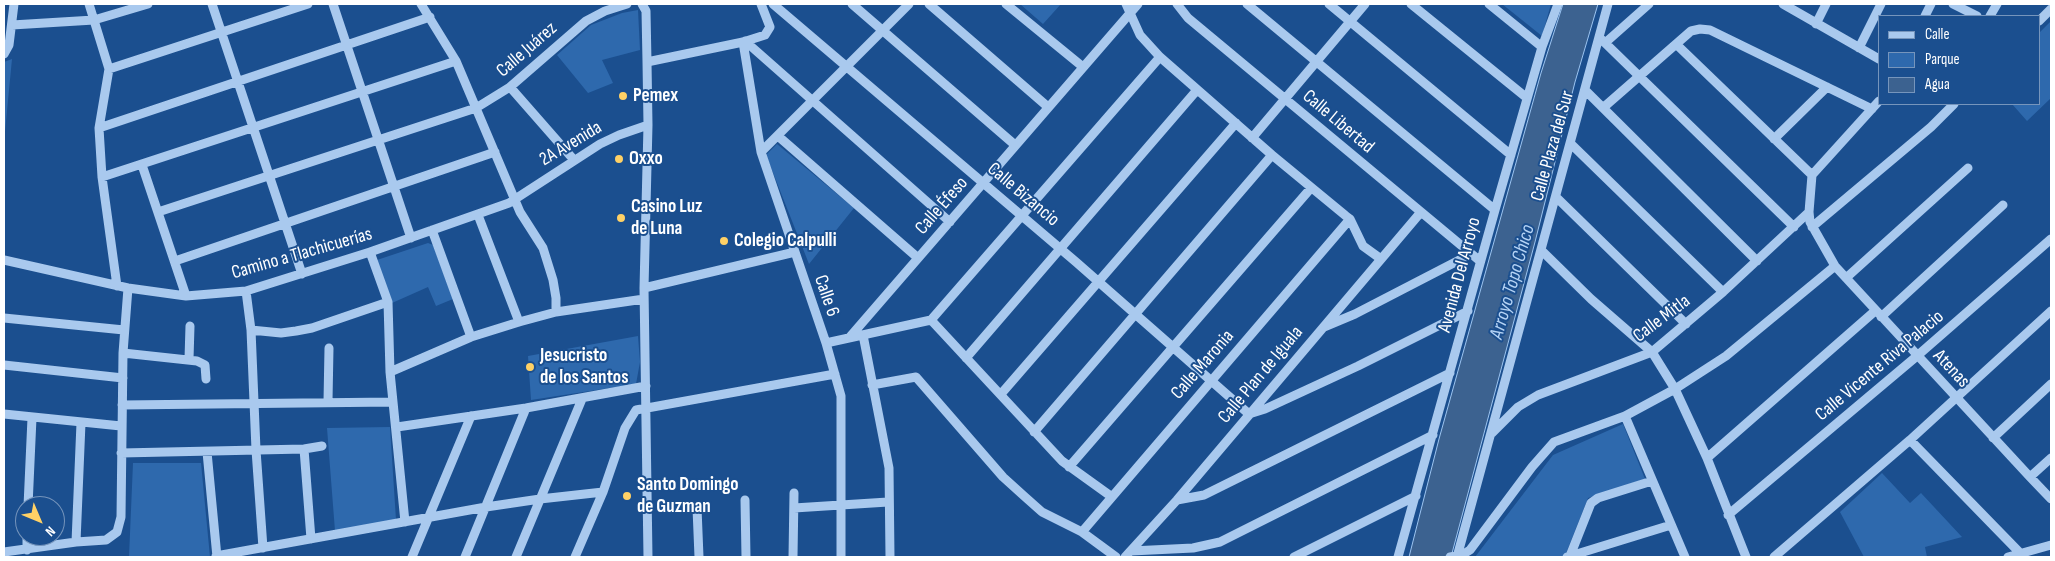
<!DOCTYPE html>
<html>
<head>
<meta charset="utf-8">
<style>
  body { margin:0 }
  #map { position:relative; width:2055px; height:561px; overflow:hidden; background:#1b4f8f; font-family:"Sofia Sans Condensed",sans-serif }
  canvas { display:block }
  .frame { position:absolute; inset:0; border:5px solid #fff; pointer-events:none }
  .legend { position:absolute; left:1878px; top:15px; width:162px; height:90px; box-sizing:border-box; background:#1b4f8f; border:1px solid #7695bc; margin:0; padding:6px 9px; list-style:none; font-size:15px; color:#fff }
  .legend li { display:flex; align-items:center; gap:10px; height:25px }
  .legend b { width:25px; border:1px solid #7695bc }
  .north { position:absolute; left:15px; top:496px; width:50px; height:50px; box-sizing:border-box; background:#1b4f8f; border:1px solid #7695bc; border-radius:50%; rotate:135deg; font-size:14px; font-weight:700; line-height:20px; text-align:center; color:#fff }
  .north::after { content:''; display:block; margin:auto; width:18px; height:22px; background:#ffd166; clip-path:polygon(50% 0,100% 100%,50% 72%,0 100%) }
</style>
</head>
<body>
<div id="map">
<canvas width="2055" height="561"></canvas>
<div class="frame"></div>
<ul class="legend">
<li><b style="height:6px;background:#a9c9ee"></b>Calle</li>
<li><b style="height:14px;background:#2e69ad"></b>Parque</li>
<li><b style="height:14px;background:#3c6290"></b>Agua</li>
</ul>
<div class="north">N</div>
</div>
<script>
const c = document.querySelector('canvas').getContext('2d');
c.lineJoin = 'round';
function paint(path, color) { c.fillStyle = color; c.fill(path, 'evenodd'); }
const poly = rows => new Path2D(rows.map(r => 'M' + r).join(''));
function stroke(path, color, width, dash) { c.strokeStyle = color; c.lineWidth = width; c.lineCap = dash ? 'butt' : 'round'; c.setLineDash(dash || []); c.stroke(path); }
function drawText(font, color, halo, rows, align = 'center') {
  c.font = font + ' "Sofia Sans Condensed",sans-serif'; c.lineWidth = 4; c.setLineDash([]); c.textBaseline = 'middle'; c.strokeStyle = halo; c.fillStyle = color; for (const [text, x, y, turn = 0] of rows) {
    c.save(); c.translate(x, y); c.rotate((+turn || 0) * Math.PI / 180); c.textAlign = isNaN(turn) ? turn : align; if (halo) c.strokeText(text, 0, 0); c.fillText(text, 0, 0); c.restore();
  }
}
paint(poly([
  [1020,4,1061,4,1043,24],
  [1502,4,1551,4,1542,36],
  [638,10,640,50,602,60,613,83,588,93,557,55,591,25,622,13],
  [2051,21,2051,98,2027,121,2012,104,2039,104,2039,33],
  [12,59,4,142,4,62],
  [777,144,854,208,809,264,766,155],
  [428,243,433,245,453,299,436,306,428,287,392,303,377,260],
  [638,336,640,362,636,384,531,400,528,356],
  [1623,424,1645,479,1588,498,1565,556,1475,557,1553,455],
  [390,427,396,520,335,531,327,428],
  [133,463,201,463,210,557,129,557],
  [1882,473,1910,503,1921,493,1962,537,1925,547,1927,557,1864,557,1840,512]
]), '#2e69ad');
const water = poly([
  [1563,4,1598,4,1575,82,1535,242,1451,557,1409,557,1439,439,1541,73,1563,4]
]);
paint(water, '#3c6290');
stroke(water, '#9cc4f0', 1);
stroke(poly([
  [89,4,109,69,99,128,102,177,117,286],
  [212,4,302,274],
  [333,4,411,238],
  [421,4,456,61,520,212,543,248,553,280,556,298,556,312],
  [642,4,646,11,647,62,648,125,644,288,648,557],
  [773,4,1076,262,1249,414,1265,409,1358,366,1468,311],
  [852,4,1015,145],
  [929,4,1048,107],
  [1006,4,1083,67],
  [1126,4,1140,35,1160,57,1272,155,1346,216,1350,219,1363,246,1381,259],
  [1177,4,1188,18,1480,261],
  [1247,4,1495,210],
  [1329,4,1511,155],
  [1411,4,1527,98],
  [1489,4,1542,47],
  [1783,4,1879,59],
  [1953,4,1977,16],
  [1925,16,1931,4],
  [1990,16,1997,4],
  [2039,21,2051,9],
  [1816,24,1826,4],
  [12,25,94,20,148,4],
  [1600,38,1794,227],
  [745,41,950,222],
  [743,42,761,152,826,343,841,396,841,557],
  [1605,43,1649,4],
  [1676,44,1812,175],
  [1859,48,1881,4],
  [4,54,9,45,14,4],
  [647,62,743,42,765,35,770,27,761,4],
  [109,69,308,4],
  [510,87,574,160],
  [1585,90,1757,261],
  [1604,107,1691,31,1700,29,1710,30,1872,109],
  [99,128,430,17],
  [778,136,918,258],
  [1252,138,1365,4],
  [1774,139,1827,87],
  [1570,143,1723,292],
  [761,152,909,4],
  [142,165,186,296],
  [1812,175,1809,212,1810,222,1835,266,2030,477,2051,499],
  [1812,175,1879,101],
  [102,177,456,61],
  [1556,197,1686,324],
  [158,212,476,108,510,87,586,21,605,11,627,4],
  [478,215,519,322],
  [1812,227,1931,127,1954,104],
  [432,230,471,337],
  [1541,250,1591,299,1652,352,1675,389,1707,458,1746,557],
  [370,252,388,302,390,372,405,522],
  [4,260,128,288,186,296,246,291,370,252,509,203,600,144,619,135,648,125],
  [175,261,495,152],
  [1846,278,1968,168],
  [644,288,795,252],
  [246,291,251,330,256,450,263,548],
  [1881,317,2003,205],
  [4,318,124,330],
  [931,320,1160,57],
  [931,320,1062,461,1112,497],
  [1324,327,1355,314,1471,254],
  [251,330,281,333,296,331,312,328,388,302],
  [863,335,889,468,890,557],
  [849,338,1138,4],
  [826,343,931,320],
  [123,353,197,361,205,365,206,379],
  [966,358,1197,90],
  [189,359,190,326],
  [4,365,123,378],
  [390,372,471,337,519,322,556,312,644,299],
  [872,385,916,377,1003,477,1024,496,1042,512,1082,532,1116,557],
  [1001,394,1236,123],
  [328,401,329,348],
  [122,405,393,402],
  [4,414,121,426],
  [1625,416,1685,557],
  [397,427,526,408,646,386],
  [1034,432,1272,155],
  [1492,433,1518,407,1538,395,1652,352,1723,292,1809,212],
  [1993,438,2051,384],
  [1910,440,2021,554],
  [304,449,311,539],
  [207,452,217,557],
  [121,453,304,449,322,446],
  [1707,458,1875,311],
  [1069,467,1311,188],
  [2030,477,2051,458],
  [745,500,746,557],
  [1177,500,1204,495,1450,373],
  [28,506,32,418],
  [697,508,699,557],
  [794,508,888,502],
  [1728,515,1917,356,2051,239],
  [1082,532,1350,219],
  [76,542,81,423],
  [27,550,27,536],
  [1131,551,1193,548,1220,542,1433,435],
  [4,552,76,542,106,540,117,532,121,517,123,353,128,288],
  [216,556,486,507,540,499,603,492],
  [1570,556,1591,503,1598,498,1652,481],
  [412,557,471,416],
  [465,557,526,408],
  [516,557,582,399],
  [575,557,603,492,625,428,636,410,835,374],
  [793,557,794,493],
  [1125,557,1177,500,1421,212],
  [1294,557,1416,496],
  [1398,557,1495,210,1542,47,1558,4],
  [1450,557,1462,555,1470,550,1532,467,1554,442,1625,416,1675,389,1726,356,1835,266],
  [1457,557,1608,4],
  [1567,557,1671,525],
  [1774,557,1910,440,2051,311],
  [2008,557,2051,545]
]), '#a9c9ee', 9);
for (const [x, y, r, color] of [
  [623,96,5,"#ffd166"],
  [619,159,5,"#ffd166"],
  [621,218,5,"#ffd166"],
  [724,241,5,"#ffd166"],
  [530,367,5,"#ffd166"],
  [627,496,5,"#ffd166"]
]) { const dot = new Path2D(); dot.arc(x, y, r, 0, 2 * Math.PI); c.fillStyle = color; c.fill(dot); stroke(dot, '#1b4f8f', 2); }
drawText('19px', '#fff', '#1b4f8f', [
  ["Calle Juárez",527,50,-41],
  ["Calle Libertad",1338,122,40],
  ["2A Avenida",571,144,-31],
  ["Calle Plaza del Sur",1553,146,-74],
  ["Calle Bizancio",1023,195,40],
  ["Calle Éfeso",942,206,-49],
  ["Camino a Tlachicuerías",302,254,-16],
  ["Avenida Del Arroyo",1460,275,-75],
  ["Calle 6",826,296,71],
  ["Calle Mitla",1662,319,-37],
  ["Calle Maronia",1203,365,-49],
  ["Calle Vicente Riva Palacio",1880,366,-40],
  ["Atenas",1951,369,47],
  ["Calle Plan de Iguala",1261,375,-50]
]);
drawText('bold 19px', '#fff', '#1b4f8f', [
  ["Pemex",633,96],
  ["Oxxo",629,159],
  ["Casino Luz",631,207],
  ["de Luna",631,229],
  ["Colegio Calpulli",734,241],
  ["Jesucristo",540,356],
  ["de los Santos",540,378],
  ["Santo Domingo",637,485],
  ["de Guzman",637,507]
], 'left');
drawText('italic 20px', '#b5d3f5', '#1b4f8f', [
  ["Arroyo Topo Chico",1513,282,-74]
]);
</script>
</body>
</html>
